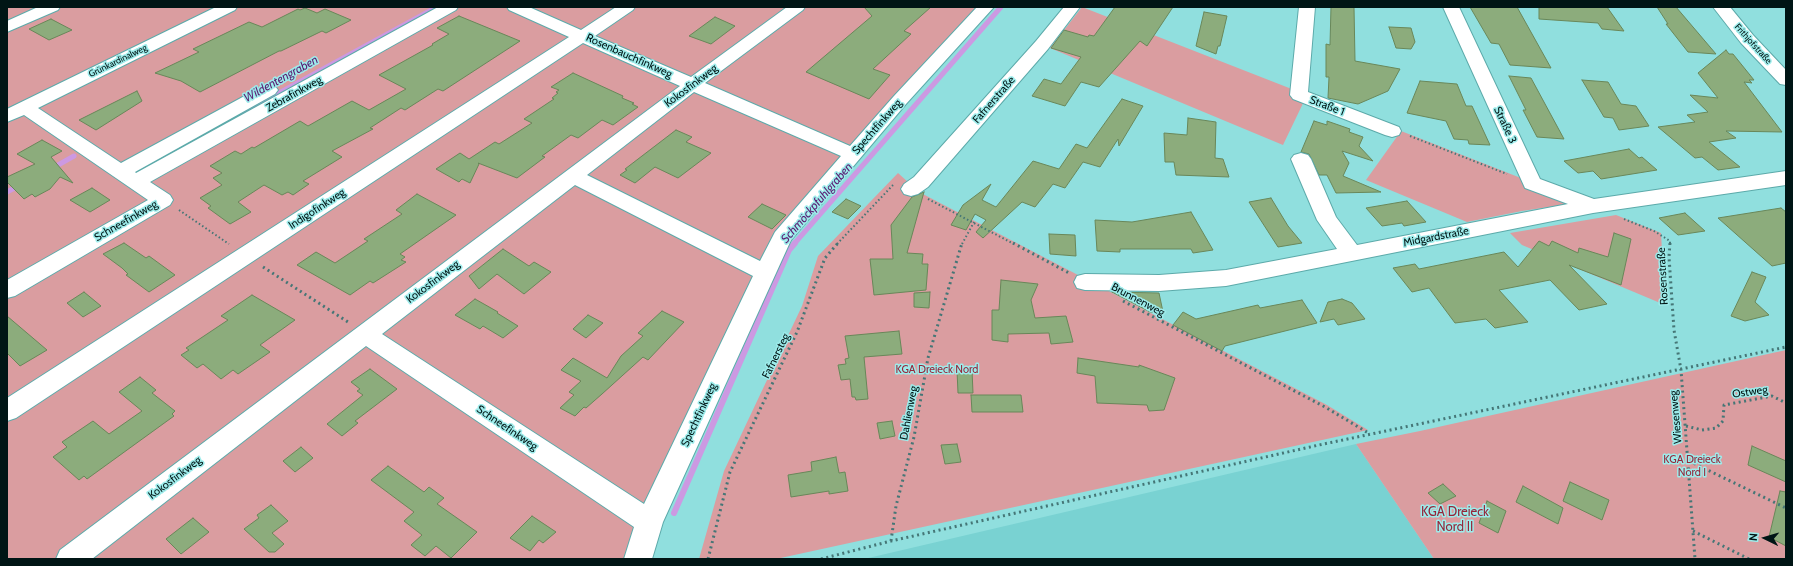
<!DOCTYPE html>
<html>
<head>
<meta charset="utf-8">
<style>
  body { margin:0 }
  #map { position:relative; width:1793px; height:566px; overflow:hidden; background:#90dfde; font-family:Cabin,sans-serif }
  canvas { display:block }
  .frame { position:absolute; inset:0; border:8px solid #001515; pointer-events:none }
  .north { position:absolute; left:1745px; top:518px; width:40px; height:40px; -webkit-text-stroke:3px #9deceb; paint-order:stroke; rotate:275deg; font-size:11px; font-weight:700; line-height:16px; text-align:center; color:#001515 }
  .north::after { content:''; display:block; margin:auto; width:14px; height:18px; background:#001515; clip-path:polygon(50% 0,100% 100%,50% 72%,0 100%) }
</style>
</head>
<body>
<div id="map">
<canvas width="1793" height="566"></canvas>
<div class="frame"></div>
<div class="north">N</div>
</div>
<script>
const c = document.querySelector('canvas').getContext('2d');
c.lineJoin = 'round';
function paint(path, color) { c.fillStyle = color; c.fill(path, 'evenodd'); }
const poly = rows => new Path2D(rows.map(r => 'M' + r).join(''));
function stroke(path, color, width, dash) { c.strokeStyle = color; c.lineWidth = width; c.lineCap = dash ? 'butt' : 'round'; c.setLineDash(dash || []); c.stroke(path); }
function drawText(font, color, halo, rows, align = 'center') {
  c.font = font + ' Cabin,sans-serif'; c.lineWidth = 3; c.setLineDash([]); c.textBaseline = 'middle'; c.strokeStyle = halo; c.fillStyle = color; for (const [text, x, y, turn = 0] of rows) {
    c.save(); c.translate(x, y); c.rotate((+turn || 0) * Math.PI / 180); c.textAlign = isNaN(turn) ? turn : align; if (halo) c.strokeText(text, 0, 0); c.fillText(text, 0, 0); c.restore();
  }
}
paint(poly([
  [1356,444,1434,559,864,559]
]), '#79d2d2');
paint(poly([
  [7,7,991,7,788,239,645,559,7,559],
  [1082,7,1307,95,1283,145,1050,48],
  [1401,131,1582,202,1522,211,1467,222,1366,180],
  [898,173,919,192,1327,405,1368,430,776,559,699,559,724,471,802,306,818,256],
  [1616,215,1661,233,1665,305,1522,245,1510,233],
  [1786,350,1786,559,1434,559,1356,444,1420,431]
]), '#da9da0');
stroke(poly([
  [191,141,437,7],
  [51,169,74,156],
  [7,192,20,185],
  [794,244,1001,7]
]), '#cc99e2', 5);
stroke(poly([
  [674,513,789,250,795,243]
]), '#cc99e2', 6);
const building = poly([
  [864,7,931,7,904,31,911,34,873,69,890,75,869,99,806,72,872,16,864,7],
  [1115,7,1173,7,1147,46,1140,41,1099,87,1081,82,1065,106,1032,96,1044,79,1061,84,1081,57,1051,48,1064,30,1088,37,1089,35,1094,36,1115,7],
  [1331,7,1354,7,1355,61,1400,69,1388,91,1358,104,1328,98,1329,77,1326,77,1326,44,1330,45,1331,7],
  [1470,7,1517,7,1551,68,1510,65,1499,44,1491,43,1470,7],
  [1539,7,1607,7,1624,31,1602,29,1598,23,1539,19,1539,7],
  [1657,7,1676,7,1716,54,1688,52,1666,24,1668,24,1657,7],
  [305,8,317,13,325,9,351,20,326,33,322,31,281,51,279,51,200,92,181,81,155,73,199,52,193,49,249,22,262,27,298,9,300,10,305,8],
  [1204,12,1227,16,1220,46,1218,46,1216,54,1196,46,1204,12],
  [459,16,520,41,443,91,438,89,405,110,401,108,370,128,373,129,332,151,342,157,303,181,309,184,293,195,288,192,282,195,264,185,238,202,251,212,230,224,208,208,211,206,200,198,222,185,213,178,222,173,210,166,235,151,241,154,252,147,254,148,300,121,308,126,352,101,369,110,406,89,379,75,433,45,432,44,449,34,437,28,459,16],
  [715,17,735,26,711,44,689,36,715,17],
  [51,19,72,30,49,40,29,29,51,19],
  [1389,27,1411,28,1415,42,1411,49,1396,48,1389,27],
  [1726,50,1729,54,1733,54,1754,80,1749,80,1752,83,1744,82,1782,132,1726,131,1736,138,1709,142,1740,167,1718,170,1702,157,1695,158,1658,127,1695,122,1687,115,1708,112,1690,95,1718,98,1698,73,1726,50],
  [573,73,623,96,622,98,634,103,632,104,638,107,613,125,602,120,578,138,571,135,542,156,545,157,517,178,478,163,479,164,470,183,462,179,459,182,436,169,460,153,469,159,495,142,499,144,532,123,524,119,554,99,552,98,558,93,556,92,559,90,551,87,573,73],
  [1509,76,1531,78,1564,139,1537,137,1523,110,1526,110,1509,76],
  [1582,80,1608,82,1621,104,1636,106,1649,126,1619,130,1613,118,1604,117,1582,80],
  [1420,81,1457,84,1466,106,1472,106,1490,145,1469,144,1468,140,1454,139,1446,121,1407,113,1420,81],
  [137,91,142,101,96,130,79,120,137,91],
  [1122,99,1143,106,1119,146,1118,139,1100,167,1083,162,1065,188,1053,184,1035,207,1022,202,983,238,976,232,986,220,975,214,966,230,951,225,963,205,991,184,982,200,996,207,1033,161,1059,169,1076,144,1087,148,1122,99],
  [1188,118,1216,122,1215,158,1223,159,1229,177,1176,175,1174,162,1165,162,1164,133,1187,135,1188,118],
  [1314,121,1327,125,1327,121,1350,129,1349,132,1363,137,1359,146,1373,161,1342,151,1349,163,1343,176,1381,192,1336,193,1327,175,1319,175,1309,154,1301,152,1314,121],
  [676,130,692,137,686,142,711,153,678,178,655,167,635,183,620,175,627,170,625,169,676,130],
  [42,140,62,151,51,157,73,183,60,177,50,189,35,197,32,194,24,199,7,182,7,177,35,164,17,154,42,140],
  [1629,149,1639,158,1642,157,1657,170,1601,179,1593,171,1578,173,1564,161,1629,149],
  [92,188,110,200,90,212,70,200,92,188],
  [924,192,907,253,923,254,922,264,928,264,926,290,874,295,870,259,893,259,891,225,912,197,924,192],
  [417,194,456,215,400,254,405,257,401,260,406,262,373,283,370,281,350,295,297,265,316,252,335,263,368,241,364,239,402,214,396,210,417,194],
  [1271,198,1288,226,1302,243,1278,247,1249,202,1271,198],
  [846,199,861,206,848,219,832,212,846,199],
  [1407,201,1426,222,1404,226,1402,223,1382,226,1366,208,1407,201],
  [762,204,786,215,772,229,748,217,762,204],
  [1781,208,1786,212,1786,263,1772,266,1718,218,1781,208],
  [1191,212,1213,250,1193,253,1191,249,1120,249,1120,252,1097,251,1095,220,1132,222,1191,212],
  [1685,213,1705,231,1678,235,1659,218,1685,213],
  [1614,233,1631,239,1621,285,1569,265,1607,304,1579,310,1550,280,1499,290,1528,322,1495,328,1486,319,1455,323,1429,288,1412,292,1393,268,1415,264,1419,269,1504,252,1518,267,1539,241,1549,246,1552,241,1578,253,1579,248,1608,257,1614,233],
  [1049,234,1075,235,1076,256,1050,254,1049,234],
  [124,243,146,258,149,256,175,275,149,292,126,275,128,274,122,268,103,254,124,243],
  [503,249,529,266,534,262,551,272,524,294,497,274,479,289,469,276,503,249],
  [1752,272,1766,277,1755,302,1769,315,1745,321,1731,316,1752,272],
  [1001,280,1038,284,1031,300,1035,318,1066,316,1073,342,1051,344,1049,333,1008,334,1008,342,992,340,992,310,999,310,1001,280],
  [84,292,101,306,83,317,67,303,84,292],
  [930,292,929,308,914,307,914,293,930,292],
  [1112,292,1159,293,1163,312,1150,312,1112,292],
  [252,295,295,320,260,345,270,352,238,374,233,370,221,379,203,364,197,368,181,355,189,350,186,348,228,320,221,316,252,295],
  [475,299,498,312,497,313,518,326,503,338,483,326,480,329,455,315,475,299],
  [1342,299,1352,303,1365,319,1338,325,1334,319,1320,322,1328,302,1342,299],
  [1302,300,1317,323,1225,346,1222,351,1173,325,1183,312,1196,319,1258,305,1260,308,1302,300],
  [662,311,684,322,648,360,643,357,602,394,586,408,584,407,575,416,560,408,574,395,569,392,581,381,561,370,573,358,607,378,621,356,643,336,638,333,662,311],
  [588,315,603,323,586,338,573,329,588,315],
  [7,316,47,350,20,366,7,353,7,316],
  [899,331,902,354,864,357,868,399,856,400,855,397,852,397,850,379,841,380,838,365,846,364,845,359,849,358,845,336,899,331],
  [1078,358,1139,367,1139,365,1175,378,1164,410,1149,411,1147,405,1097,403,1095,376,1077,373,1078,358],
  [370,369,397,389,355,421,358,423,342,436,327,424,363,395,357,391,360,389,351,382,370,369],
  [957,370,972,370,973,393,958,393,957,370],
  [140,377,156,390,152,393,175,411,172,414,174,416,87,479,84,476,79,480,53,457,67,447,62,442,93,421,109,434,142,411,119,392,140,377],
  [971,395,1021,395,1023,412,972,412,971,395],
  [892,421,895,436,880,439,877,423,892,421],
  [957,444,961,462,945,464,941,445,957,444],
  [1752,446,1786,461,1786,482,1748,465,1752,446],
  [301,447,313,458,295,472,283,461,301,447],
  [836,457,839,473,845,472,848,491,829,494,829,491,791,497,788,475,812,471,811,462,836,457],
  [388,466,424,492,429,487,444,498,437,504,477,532,451,558,436,546,425,556,411,545,422,535,404,521,414,512,371,480,388,466],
  [1570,482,1609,500,1602,520,1563,501,1570,482],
  [1443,484,1456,496,1440,504,1428,493,1443,484],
  [1523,486,1563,508,1558,524,1516,502,1523,486],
  [1780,491,1786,492,1786,546,1769,537,1780,491],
  [1487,501,1506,511,1498,533,1479,523,1487,501],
  [271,505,288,521,272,533,284,544,275,552,269,552,244,529,259,518,257,515,271,505],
  [532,516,556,532,543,543,539,540,530,551,510,538,532,516],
  [193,518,209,532,181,554,166,539,193,518]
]);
paint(building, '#8cac7c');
stroke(building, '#698759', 1);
const minor = poly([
  [38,7,60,7,58,10,7,32,7,21,38,7],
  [216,7,237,7,235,10,38,108,121,163,263,86,269,85,275,86,278,90,275,94,135,172,136,173,438,7,458,7,456,10,150,182,170,195,173,200,170,205,15,296,7,298,7,280,148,200,24,115,7,122,7,109,216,7],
  [507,7,529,7,581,30,616,7,635,7,633,10,595,36,691,77,787,7,805,7,803,10,705,83,850,146,894,96,977,7,994,7,906,104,791,240,663,522,652,559,624,559,634,527,366,346,92,559,56,559,60,550,680,86,583,43,16,418,7,421,7,398,569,37,509,10,507,7],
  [694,92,841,156,775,232,760,261,587,175,694,92],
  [575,185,753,276,644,504,382,334,575,185],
  [1064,7,1080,7,1048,49,928,187,918,194,911,196,904,194,901,189,904,184,914,177,1036,41,1064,7],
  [1299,7,1315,7,1308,92,1399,127,1401,131,1399,135,1392,137,1385,135,1293,99,1290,95,1299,7],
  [1443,7,1459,7,1540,179,1594,199,1786,171,1786,185,1593,213,1226,286,1159,291,1085,290,1077,288,1074,282,1077,276,1085,274,1159,275,1226,270,1337,249,1317,220,1291,159,1294,155,1301,153,1308,155,1311,159,1336,217,1357,245,1568,204,1525,188,1443,7],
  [1713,7,1730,7,1753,35,1786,70,1786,85,1780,84,1741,43,1713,7]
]);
stroke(minor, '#5caaaa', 2);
stroke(poly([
  [1410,136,1507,174],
  [928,199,1014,244],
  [179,210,229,244],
  [1624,219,1654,231,1670,241,1670,244],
  [837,244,893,185],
  [962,244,974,222]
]), '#457676', 2, [1.5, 2.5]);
stroke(poly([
  [1013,243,1069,273],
  [1670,243,1669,257,1674,330,1681,370,1695,559],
  [263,267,348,322],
  [1123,301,1325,407,1370,434],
  [1686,426,1702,430,1716,428,1723,421,1724,405,1772,396,1786,403],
  [1689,461,1786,508],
  [1693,531,1749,559],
  [891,541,896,506,914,437,928,358,962,243],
  [708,559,730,472,797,332,825,258,838,243],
  [821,559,891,541,1319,445,1786,347]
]), '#457676', 3, [2, 3.5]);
paint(minor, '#fff');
drawText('9px', '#001515', '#9deceb', [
  ["Frithjofstraße",1753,44,48],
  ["Grünkardinalweg",118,61,-26]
]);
drawText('11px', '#001515', '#9deceb', [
  ["Rosenbauchfinkweg",629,56,24],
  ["Kokosfinkweg",691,86,-37],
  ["Zebrafinkweg",294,94,-29],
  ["Fafnerstraße",994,100,-49],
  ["Straße 1",1327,106,21],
  ["Straße 3",1505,125,65],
  ["Spechtfinkweg",877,127,-49],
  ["Indigofinkweg",317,209,-33],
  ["Schneefinkweg",126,221,-30],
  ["Midgardstraße",1436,237,-11],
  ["Rosenstraße",1663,276,-93],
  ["Kokosfinkweg",433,282,-37],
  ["Brunnenweg",1138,300,28],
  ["Fafnersteg",776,356,-64],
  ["Ostweg",1750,392,-8],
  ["Dahlienweg",909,413,-79],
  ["Spechtfinkweg",699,415,-65],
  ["Wiesenweg",1676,417,-95],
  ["Schneefinkweg",507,428,34],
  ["Kokosfinkweg",175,478,-37]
]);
drawText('11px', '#95263a', '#9deceb', [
  ["KGA Dreieck Nord",937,370],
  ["KGA Dreieck",1692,460],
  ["Nord I",1692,473]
]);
drawText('italic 12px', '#591970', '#9deceb', [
  ["Wildentengraben",281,79,-29],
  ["Schmöckpfuhlgraben",817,203,-49]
]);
drawText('13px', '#95263a', '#9deceb', [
  ["KGA Dreieck",1455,512],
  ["Nord II",1455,527]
]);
</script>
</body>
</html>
